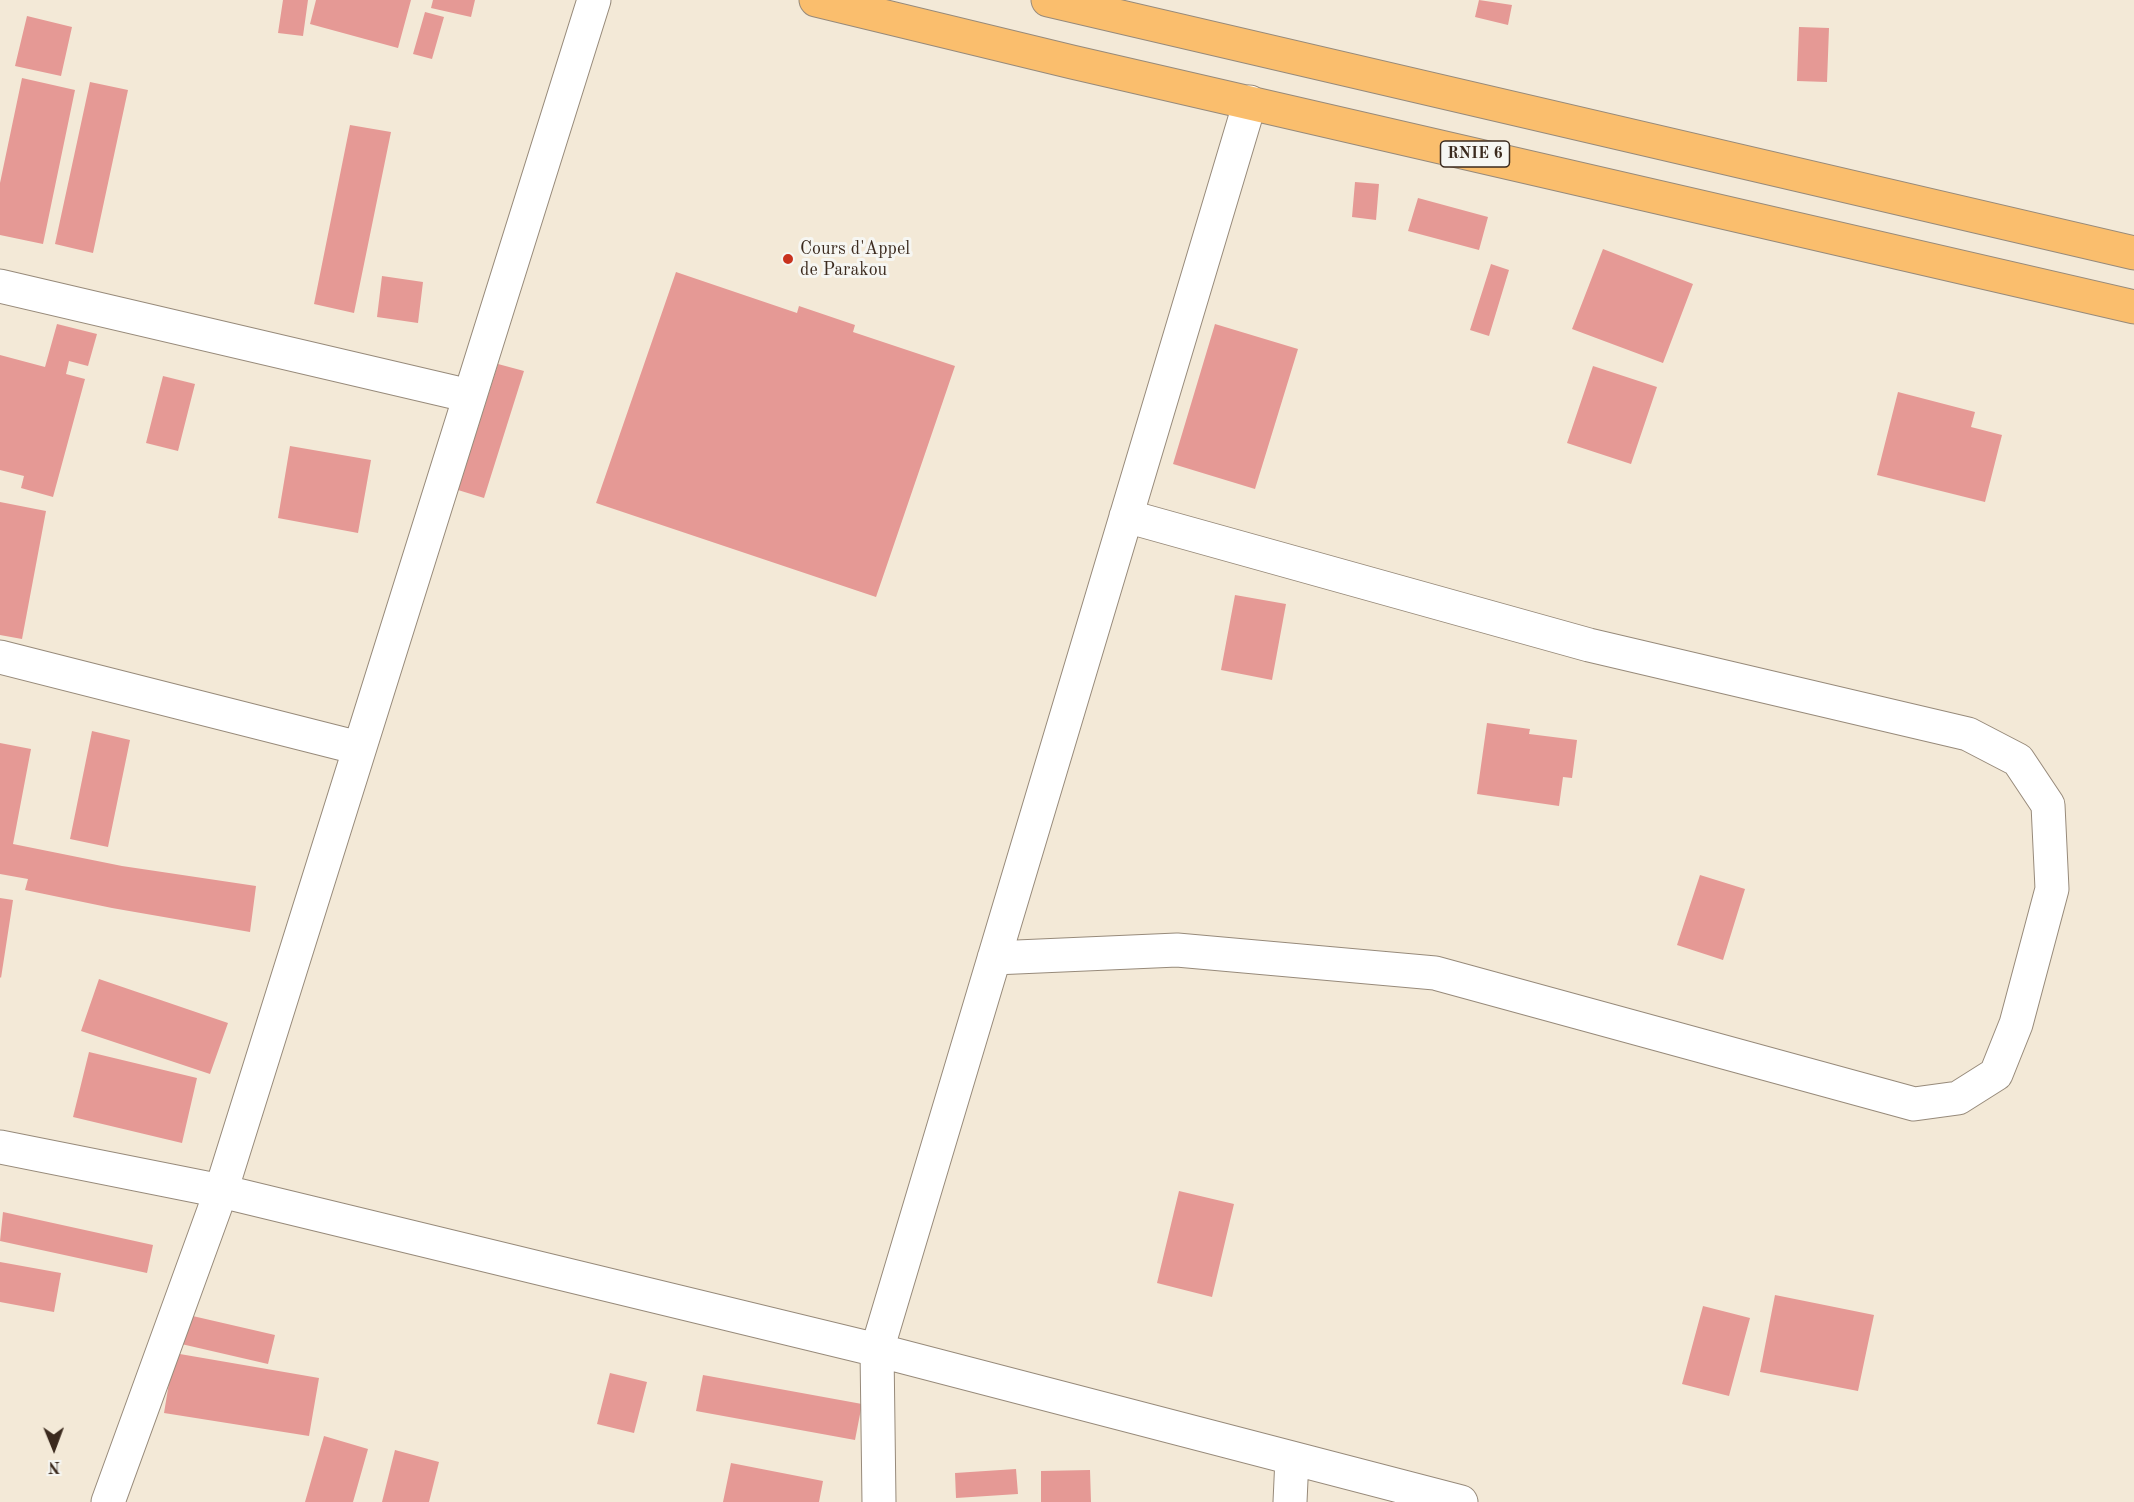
<!DOCTYPE html>
<html>
<head>
<meta charset="utf-8">
<style>
  body { margin:0 }
  #map { position:relative; width:2134px; height:1502px; overflow:hidden; background:#f3e9d7; font-family:"Old Standard TT",serif }
  canvas { display:block }
  .north { position:absolute; left:24px; top:1418px; width:60px; height:60px; -webkit-text-stroke:4px #f6f6f2; paint-order:stroke; rotate:179deg; font-size:16px; font-weight:700; line-height:24px; text-align:center; color:#3b2a1e }
  .north::after { content:''; display:block; margin:auto; width:21px; height:27px; background:#3b2a1e; clip-path:polygon(50% 0,100% 100%,50% 72%,0 100%) }
</style>
</head>
<body>
<div id="map">
<canvas width="2134" height="1502"></canvas>
<div class="north">N</div>
</div>
<script>
const c = document.querySelector('canvas').getContext('2d');
c.lineJoin = 'round';
function paint(path, color) { c.fillStyle = color; c.fill(path, 'evenodd'); }
const poly = rows => new Path2D(rows.map(r => 'M' + r).join(''));
function stroke(path, color, width, dash) { c.strokeStyle = color; c.lineWidth = width; c.lineCap = dash ? 'butt' : 'round'; c.setLineDash(dash || []); c.stroke(path); }
function drawText(font, color, halo, rows, align = 'center') {
  c.font = font + ' "Old Standard TT",serif'; c.lineWidth = 6; c.setLineDash([]); c.textBaseline = 'middle'; c.strokeStyle = halo; c.fillStyle = color; for (const [text, x, y, turn = 0] of rows) {
    c.save(); c.translate(x, y); c.rotate((+turn || 0) * Math.PI / 180); c.textAlign = isNaN(turn) ? turn : align; if (halo) c.strokeText(text, 0, 0); c.fillText(text, 0, 0); c.restore();
  }
}
paint(poly([
  [283,0,308,0,303,36,278,33],
  [316,0,411,0,398,48,310,24],
  [433,0,475,0,471,17,431,8],
  [1479,0,1512,5,1508,25,1475,17],
  [425,12,444,17,432,59,413,54],
  [27,16,72,27,61,76,15,66],
  [1799,27,1829,28,1827,82,1797,81],
  [22,78,75,90,43,244,0,235,0,183],
  [90,82,128,90,93,253,55,244],
  [350,125,391,132,354,313,314,304],
  [1355,182,1379,184,1376,220,1352,217],
  [1418,198,1488,217,1479,250,1408,231],
  [1603,249,1693,284,1663,363,1572,329],
  [1491,264,1509,270,1489,336,1470,330],
  [676,272,797,313,799,306,855,325,853,332,955,366,876,597,596,503],
  [382,276,423,282,418,323,377,317],
  [57,324,97,334,88,366,69,361,66,374,85,379,53,497,21,488,24,476,0,470,0,355,45,367],
  [1215,324,1298,349,1255,489,1173,464],
  [498,364,524,371,484,498,458,490],
  [1593,366,1657,387,1631,464,1567,443],
  [163,376,195,384,178,451,146,443],
  [1898,392,1975,412,1971,427,2002,435,1985,502,1877,475],
  [290,446,371,460,358,533,278,518],
  [0,502,46,511,22,639,0,635],
  [1235,595,1286,604,1272,680,1221,670],
  [1487,723,1530,729,1529,734,1577,740,1572,778,1563,777,1559,806,1477,794],
  [92,731,130,740,108,847,70,839],
  [0,743,31,749,13,844,122,866,256,886,250,932,112,908,25,890,28,879,0,874],
  [1700,875,1745,889,1723,960,1677,945],
  [0,898,13,900,1,978,0,977],
  [99,979,228,1023,210,1074,81,1031],
  [89,1052,197,1078,182,1143,73,1117],
  [1179,1191,1234,1204,1212,1297,1157,1283],
  [3,1212,153,1245,147,1273,0,1241],
  [0,1262,61,1273,54,1312,0,1302],
  [1775,1295,1874,1315,1858,1391,1760,1372],
  [1703,1306,1750,1318,1729,1396,1682,1384],
  [184,1314,275,1335,268,1364,177,1343],
  [174,1353,319,1378,309,1436,164,1413],
  [610,1373,647,1382,634,1433,597,1424],
  [703,1375,862,1404,855,1440,696,1411],
  [324,1436,368,1449,353,1502,305,1502],
  [395,1450,439,1462,429,1502,382,1502],
  [731,1463,823,1481,819,1502,723,1502],
  [1016,1469,1018,1494,956,1498,955,1473],
  [1090,1470,1091,1502,1041,1502,1041,1471]
]), '#e59995');
const minor = poly([
  [0,286,470,396],
  [0,657,359,748],
  [994,958,1177,950,1435,973,1914,1104,1958,1098,1996,1074,2016,1024,2052,889,2048,805,2018,760,1968,734,1589,645,1126,516],
  [0,1147,221,1191,877,1350,1461,1502],
  [108,1502,221,1191,594,0],
  [879,1502,877,1350,1250,102],
  [1290,1502,1292,1458]
]);
const major = poly([
  [816,0,1072,62,2134,307],
  [1048,0,2134,253]
]);
stroke(minor, '#978a7a', 35);
stroke(major, '#978a7a', 35);
stroke(minor, '#fff', 33);
stroke(major, '#fabe6d', 33);
for (const [x, y, r, color] of [
  [788,259,6,"#c8321e"]
]) { const dot = new Path2D(); dot.arc(x, y, r, 0, 2 * Math.PI); c.fillStyle = color; c.fill(dot); stroke(dot, '#f6f6f2', 2); }
for (const [x, y, w] of [
  [1475,154,69]
]) { const box = new Path2D(); box.roundRect(x - w / 2, y - 13, w, 26, 4.5); c.fillStyle = '#f6f6f2'; c.fill(box); stroke(box, '#3b2a1e', 1.5); }
drawText('bold 16px', '#3b2a1e', null, [
  ["RNIE 6",1475,154]
]);
drawText('18px', '#3b2a1e', '#f6f6f2', [
  ["Cours d'Appel",800,249],
  ["de Parakou",800,270]
], 'left');
</script>
</body>
</html>
